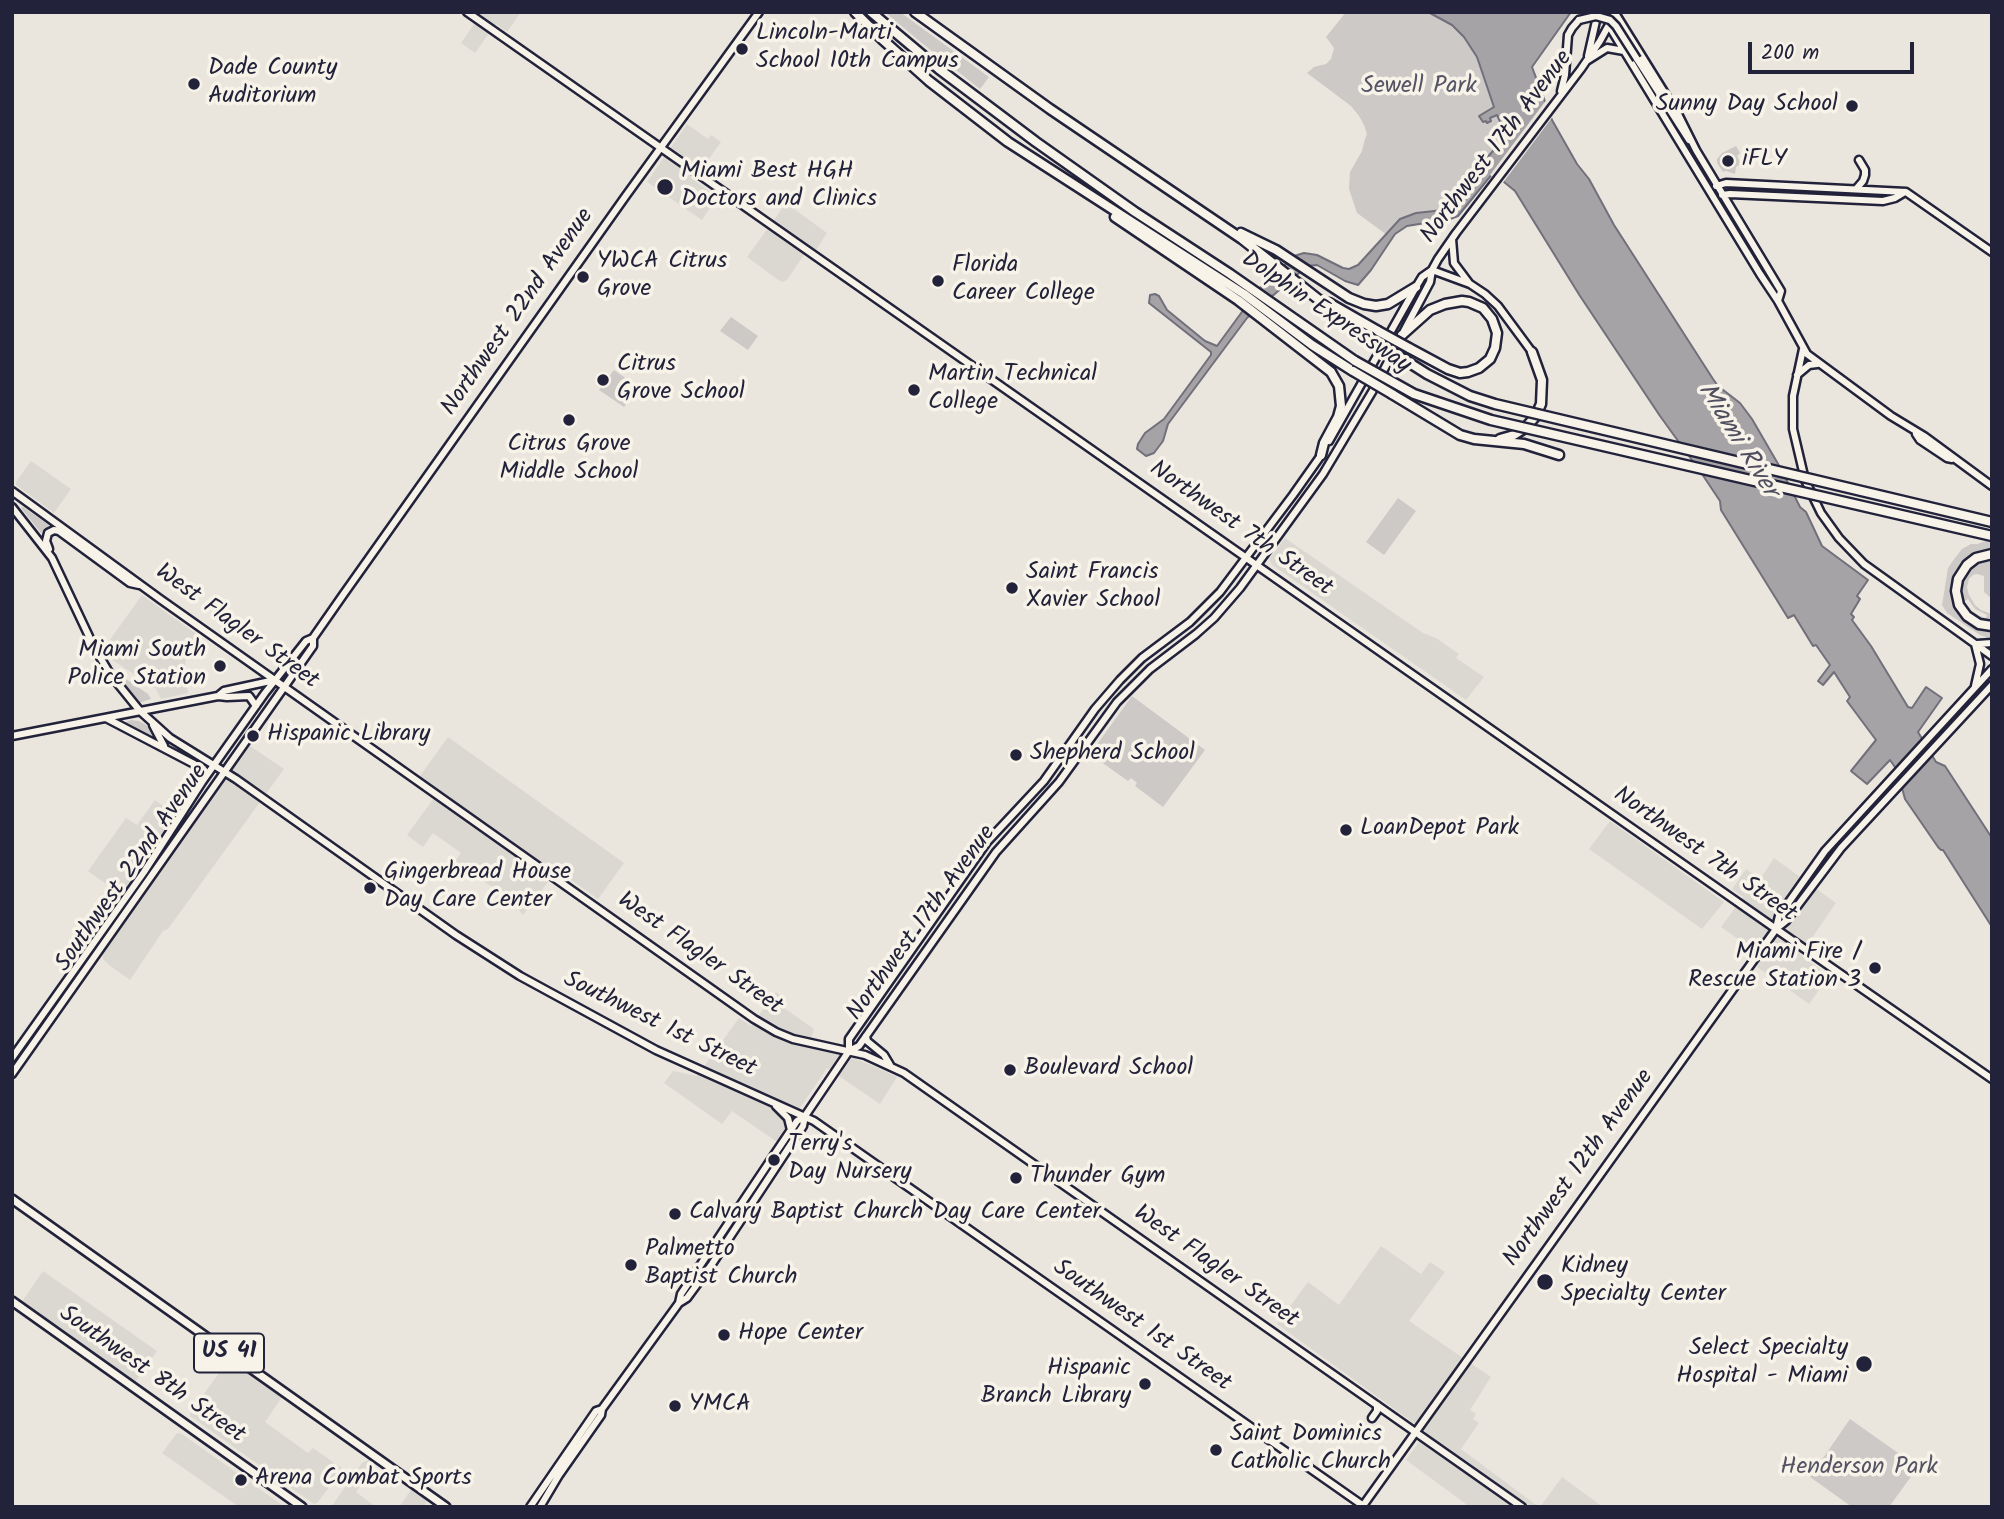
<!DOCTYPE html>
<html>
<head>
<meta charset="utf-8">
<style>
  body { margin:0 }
  #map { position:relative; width:2004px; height:1519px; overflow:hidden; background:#eae6de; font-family:Kalam,sans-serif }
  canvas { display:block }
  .frame { position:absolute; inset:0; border:14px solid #22223b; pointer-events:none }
  .scale { position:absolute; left:1748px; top:42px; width:166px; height:32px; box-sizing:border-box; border:4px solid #22223b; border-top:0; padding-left:9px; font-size:21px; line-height:24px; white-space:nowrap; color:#22223b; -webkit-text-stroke:5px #f7f3e8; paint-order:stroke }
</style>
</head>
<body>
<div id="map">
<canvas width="2004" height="1519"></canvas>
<div class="frame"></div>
<div class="scale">200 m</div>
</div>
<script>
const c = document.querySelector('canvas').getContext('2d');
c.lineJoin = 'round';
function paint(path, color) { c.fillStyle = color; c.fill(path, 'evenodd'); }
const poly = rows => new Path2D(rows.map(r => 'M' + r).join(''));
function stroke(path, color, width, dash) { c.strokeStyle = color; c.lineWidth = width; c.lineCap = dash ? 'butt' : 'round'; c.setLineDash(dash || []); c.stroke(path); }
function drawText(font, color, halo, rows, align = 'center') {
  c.font = font + ' Kalam,sans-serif'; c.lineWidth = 7; c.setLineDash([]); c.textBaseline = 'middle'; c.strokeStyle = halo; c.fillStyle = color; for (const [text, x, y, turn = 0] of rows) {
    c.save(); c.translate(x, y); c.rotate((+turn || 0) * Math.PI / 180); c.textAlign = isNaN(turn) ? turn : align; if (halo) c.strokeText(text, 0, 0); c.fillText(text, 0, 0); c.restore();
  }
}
paint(poly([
  [480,12,521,12,507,32,496,24,475,53,461,43,481,14],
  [687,124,708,139,711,135,721,142,694,180,717,197,702,220,647,182],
  [786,203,827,233,816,250,810,246,787,280,782,282,777,279,747,257],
  [31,461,71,489,54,513,16,485,16,482],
  [1285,538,1423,633,1436,638,1459,654,1456,658,1484,677,1466,700,1272,565,1269,559],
  [142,595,199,636,186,659,184,671,188,693,161,699,156,689,108,657,104,652,104,648],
  [448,737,624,863,598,899,557,870,523,915,508,898,455,861,461,853,433,833,423,847,407,835,440,790,420,776],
  [247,744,284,769,168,929,163,931,130,980,109,965,103,959,102,952,135,905,88,871,126,818,137,825,155,800,189,825],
  [1610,821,1724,902,1702,929,1589,849],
  [1774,858,1836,903,1800,955,1829,976,1809,1004,1757,967,1763,957,1721,927,1743,897,1732,889,1746,869,1760,879],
  [776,992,785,999,780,1005,814,1029,808,1046,831,1050,871,1065,897,1077,880,1104,827,1068,777,1142,732,1111,722,1124,664,1083,673,1071,697,1076,739,1018,751,1026],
  [1381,1246,1421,1274,1430,1262,1445,1272,1409,1321,1491,1377,1470,1410,1476,1414,1473,1419,1479,1423,1461,1449,1539,1507,1470,1507,1406,1460,1426,1432,1277,1324,1308,1282,1339,1305],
  [43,1271,157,1351,134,1384,21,1303],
  [227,1362,233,1363,282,1397,265,1422,308,1453,313,1448,343,1469,317,1503,314,1504,190,1416,190,1413],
  [177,1433,182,1434,285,1507,239,1507,162,1453],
  [368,1460,375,1464,356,1492,376,1507,331,1507,362,1463],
  [1562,1477,1603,1507,1540,1507],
  [411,1490,427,1501,423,1507,399,1507]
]), '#dbd8d2');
paint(poly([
  [885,12,900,12,989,77,980,89,923,44],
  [1346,12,1428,12,1452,25,1464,37,1477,57,1489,87,1494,107,1480,116,1490,119,1496,115,1505,133,1504,138,1481,165,1454,206,1444,210,1406,217,1397,222,1387,235,1357,213,1349,189,1350,172,1362,151,1365,139,1367,134,1364,125,1359,116,1351,106,1307,73,1314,67,1326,64,1331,59,1334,48,1326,37],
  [1736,146,1740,153,1737,156,1741,164,1736,167,1735,174,1726,171,1723,172,1717,163,1717,159,1722,153],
  [731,317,758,336,748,350,720,331],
  [614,370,638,387,624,407,599,390],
  [1398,498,1416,511,1384,555,1366,542],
  [23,507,49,525,49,526,41,533,21,508],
  [1986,541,1992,543,1992,551,1981,553,1966,561,1956,576,1953,587,1958,610,1961,615,1977,627,1992,630,1992,639,1980,635,1947,613,1942,605,1948,568,1955,558,1962,549,1971,544,1977,544],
  [1992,558,1992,599,1984,592,1984,576,1977,574,1973,575,1969,579,1967,587,1969,595,1975,605,1981,610,1992,614,1992,624,1979,621,1980,616,1986,618,1987,615,1975,609,1968,599,1964,601,1972,613,1970,615,1962,604,1959,589,1965,571,1980,560],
  [110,664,117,673,148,694,151,699,139,703],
  [1132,696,1205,750,1163,807,1135,786,1137,783,1131,778,1128,781,1090,754],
  [131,720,139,721,148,726,156,739,122,723],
  [1850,1419,1918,1467,1889,1507,1852,1507,1810,1477]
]), '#cdc9c6');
const water = poly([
  [1428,12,1571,12,1532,67,1552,120,1577,164,1589,179,1614,225,1713,379,1718,386,1740,403,1752,419,1781,469,1800,507,1806,512,1822,546,1868,580,1857,596,1860,599,1851,614,1854,617,1852,620,1871,646,1908,707,1912,708,1926,687,1942,698,1918,732,1936,762,1945,766,1992,838,1992,927,1943,850,1941,850,1938,847,1905,799,1897,770,1890,760,1867,784,1851,771,1876,740,1847,701,1850,697,1834,672,1823,685,1818,681,1830,665,1816,645,1813,646,1794,615,1788,618,1721,510,1720,501,1702,474,1660,416,1580,296,1515,191,1493,173,1458,216,1440,223,1431,222,1407,226,1395,234,1371,270,1358,285,1345,281,1317,265,1307,266,1247,318,1168,424,1163,441,1154,453,1146,456,1137,449,1138,444,1145,433,1164,419,1211,355,1211,352,1149,303,1150,295,1155,294,1159,296,1167,310,1205,341,1217,346,1258,290,1294,256,1304,253,1317,255,1343,268,1349,269,1358,265,1400,219,1416,213,1444,210,1454,206,1481,165,1504,138,1505,133,1497,115,1490,118,1491,121,1487,123,1486,121,1483,122,1479,116,1494,107,1477,57,1464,37,1452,25,1428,12]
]);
paint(water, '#a6a3a6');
stroke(water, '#716f7b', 2);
paint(poly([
  [1547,99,1554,115,1502,184,1490,175],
  [1674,441,1783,466,1790,479,1683,454]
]), '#eae6de');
const secondary = poly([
  [467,12,1776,929,1992,1079],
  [1615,13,1679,116,1696,150,1781,291,1778,301],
  [1609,26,1760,274,1778,301,1807,354,1891,416,1924,436,1992,486],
  [1588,56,1598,12],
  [1637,59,1689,140],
  [1588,60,1607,48,1624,51],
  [1561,91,1565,75,1568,35,1572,28,1579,20],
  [1716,186,1726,183,1906,192,1992,252],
  [1857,188,1863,181,1865,175,1865,170,1859,160],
  [1722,195,1730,194,1883,201,1895,198,1905,192],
  [1452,239,1454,263,1469,283],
  [1432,270,1470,284,1485,294,1498,306,1532,352],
  [1404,331,1430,282,1432,270,1438,259,1456,233,1581,69,1600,41,1616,12],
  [1803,349,1793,396,1793,429,1805,480,1821,513,1839,538,1864,564,1992,656],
  [1797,375,1809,365,1817,364],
  [1916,434,1920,440,1947,458,1952,459],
  [1329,441,1416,287,1422,277,1432,270],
  [12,491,160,599,754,1019,776,1032,793,1039,865,1055,904,1073,1522,1507],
  [12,507,52,558,94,647,110,674,140,711,170,738,236,779,456,935,520,976,656,1050,814,1121,1365,1507],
  [49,549,46,541,48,533,54,530,59,531,130,583,139,585],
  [1977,644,1992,643],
  [1975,686,1980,664,1975,644],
  [218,696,227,697,249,696,256,706],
  [106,718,194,764,199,770,202,782],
  [153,725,164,746],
  [12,736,218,696,224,691,275,680],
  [1776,928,1779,916,1825,851,1992,669],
  [866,1036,867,1041,884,1055,890,1065],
  [849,1051,859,1046,996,852,1059,782,1117,702,1150,669,1196,634,1214,618,1240,588,1323,474,1372,392,1399,341],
  [12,1058,144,872,202,782,265,693,306,641,313,638],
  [12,1074,313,646,313,638,343,595,625,197,759,12],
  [776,1106,788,1118,791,1130],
  [679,1303,681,1294,776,1152,797,1121,805,1116],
  [1372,1418,1377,1411,1377,1405],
  [530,1507,596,1411,602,1409,679,1303,687,1298,712,1264,803,1126,805,1116,849,1051,849,1039,987,842,1044,781,1095,709,1120,680,1142,658,1190,622,1220,592,1293,495,1322,454],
  [540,1507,559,1475,601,1415,602,1409],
  [1362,1507,1776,929,1786,921,1841,848,1992,685]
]);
const primary = poly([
  [12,1199,446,1507],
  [12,1301,302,1507]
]);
const highway = poly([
  [855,12,883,40,929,81,1008,142,1244,294,1312,345,1353,371],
  [871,12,939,69,1036,142,1135,212,1230,274,1355,361],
  [915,12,1050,109,1242,239,1347,322,1369,337],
  [1115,217,1238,300,1331,372,1339,386,1341,406,1338,417,1324,443,1321,455],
  [1241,233,1276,250,1349,298,1364,304,1376,306,1388,304,1416,287],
  [1329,303,1378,331],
  [1402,335,1430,310,1445,304,1462,301,1469,302,1483,308,1492,319,1497,333,1495,348,1490,359,1479,368,1468,372,1460,373,1448,369,1409,348],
  [1392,394,1460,435,1474,439,1524,444,1559,455],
  [1500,439,1514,435,1525,428,1535,417,1541,404,1542,380,1532,352],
  [1992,554,1976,558,1967,565,1958,579,1956,591,1959,605,1967,616,1979,624,1992,626]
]);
stroke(secondary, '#22223b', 11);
stroke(primary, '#22223b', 12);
stroke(highway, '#22223b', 13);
stroke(secondary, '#f7f3e8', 6);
stroke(primary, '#f7f3e8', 7);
stroke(highway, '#f7f3e8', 8);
const secondaryBridge = poly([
  [1579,20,1596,16,1610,20,1616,26,1637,59]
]);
const highwayBridge = poly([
  [1378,331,1409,348],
  [1369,337,1427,374,1470,396,1495,404,1992,522],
  [1355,361,1414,394,1491,420,1992,536],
  [1353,371,1392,394]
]);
stroke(secondaryBridge, '#22223b', 11, []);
stroke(highwayBridge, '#22223b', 13, []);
stroke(secondaryBridge, '#f7f3e8', 6);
stroke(highwayBridge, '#f7f3e8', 8);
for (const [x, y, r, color] of [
  [742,49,7,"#22223b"],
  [194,84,7,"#22223b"],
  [1852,106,7,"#22223b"],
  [1728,161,7,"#22223b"],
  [665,187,9,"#22223b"],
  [583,277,7,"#22223b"],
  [938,281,7,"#22223b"],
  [603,380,7,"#22223b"],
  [914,390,7,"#22223b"],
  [569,420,7,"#22223b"],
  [1012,588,7,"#22223b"],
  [220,666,7,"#22223b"],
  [253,736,7,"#22223b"],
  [1016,755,7,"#22223b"],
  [1346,830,7,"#22223b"],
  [370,888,7,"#22223b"],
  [1875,968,7,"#22223b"],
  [1010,1070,7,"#22223b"],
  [774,1160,7,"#22223b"],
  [1016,1178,7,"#22223b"],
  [675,1214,7,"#22223b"],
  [631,1265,7,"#22223b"],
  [1545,1282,9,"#22223b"],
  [724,1335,7,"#22223b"],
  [1864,1364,9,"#22223b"],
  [1145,1384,7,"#22223b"],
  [675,1406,7,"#22223b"],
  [1216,1450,7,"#22223b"],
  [241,1480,7,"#22223b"]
]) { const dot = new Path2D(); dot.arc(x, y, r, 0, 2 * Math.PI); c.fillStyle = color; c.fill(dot); stroke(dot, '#f7f3e8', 2.5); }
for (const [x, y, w] of [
  [229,1353,70]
]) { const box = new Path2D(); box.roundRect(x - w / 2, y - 19.5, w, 39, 5); c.fillStyle = '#f7f3e8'; c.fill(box); stroke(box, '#22223b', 2); }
drawText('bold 23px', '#22223b', null, [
  ["US 41",229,1353]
]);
drawText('24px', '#22223b', '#f7f3e8', [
  ["Lincoln-Marti",756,35],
  ["School 10th Campus",756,63],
  ["Dade County",208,70],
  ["Auditorium",208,98],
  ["Sunny Day School",1838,106,"right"],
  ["iFLY",1742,161],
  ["Miami Best HGH",681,173],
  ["Doctors and Clinics",681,201],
  ["YWCA Citrus",597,263],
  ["Grove",597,291],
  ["Florida",952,267],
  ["Career College",952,295],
  ["Citrus",617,366],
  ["Grove School",617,394],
  ["Martin Technical",928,376],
  ["College",928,404],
  ["Citrus Grove",569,446,"center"],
  ["Middle School",569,474,"center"],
  ["Saint Francis",1026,574],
  ["Xavier School",1026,602],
  ["Miami South",206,652,"right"],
  ["Police Station",206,680,"right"],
  ["Hispanic Library",267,736],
  ["Shepherd School",1030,755],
  ["LoanDepot Park",1360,830],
  ["Gingerbread House",384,874],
  ["Day Care Center",384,902],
  ["Miami Fire /",1861,954,"right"],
  ["Rescue Station 3",1861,982,"right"],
  ["Boulevard School",1024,1070],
  ["Terry's",788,1146],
  ["Day Nursery",788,1174],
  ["Thunder Gym",1030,1178],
  ["Calvary Baptist Church Day Care Center",689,1214],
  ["Palmetto",645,1251],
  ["Baptist Church",645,1279],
  ["Kidney",1561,1268],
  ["Specialty Center",1561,1296],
  ["Hope Center",738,1335],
  ["Select Specialty",1848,1350,"right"],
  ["Hospital - Miami",1848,1378,"right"],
  ["Hispanic",1131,1370,"right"],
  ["Branch Library",1131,1398,"right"],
  ["YMCA",689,1406],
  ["Saint Dominics",1230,1436],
  ["Catholic Church",1230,1464],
  ["Arena Combat Sports",255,1480]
], 'left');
drawText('24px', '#555465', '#f7f3e8', [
  ["Sewell Park",1419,88],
  ["Henderson Park",1859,1469]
]);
drawText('24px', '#22223b', '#f7f3e8', [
  ["Northwest 17th Avenue",1498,148,-53],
  ["Northwest 22nd Avenue",519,313,-55],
  ["Dolphin Expressway",1325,314,34],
  ["Northwest 7th Street",1240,530,35],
  ["West Flagler Street",236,628,36],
  ["Northwest 7th Street",1704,856,35],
  ["Southwest 22nd Avenue",133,869,-55],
  ["Northwest 17th Avenue",923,924,-54],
  ["West Flagler Street",699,955,35],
  ["Southwest 1st Street",659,1026,26],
  ["Northwest 12th Avenue",1580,1169,-54],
  ["West Flagler Street",1215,1268,35],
  ["Southwest 1st Street",1141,1327,35],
  ["Southwest 8th Street",151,1376,35]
]);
drawText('italic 26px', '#504f60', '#f7f3e8', [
  ["Miami River",1736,441,58]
]);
</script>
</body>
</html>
